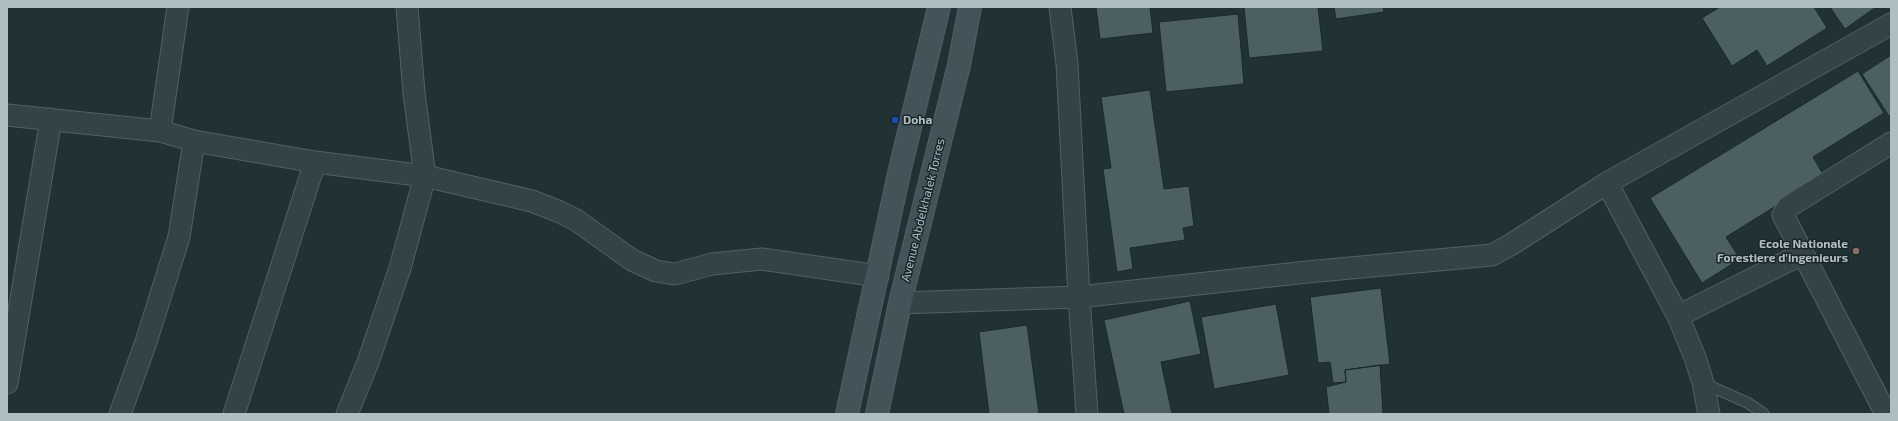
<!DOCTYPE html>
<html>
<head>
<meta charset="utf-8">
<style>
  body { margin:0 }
  #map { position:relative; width:1898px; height:421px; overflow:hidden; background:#213235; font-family:"Exo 2",sans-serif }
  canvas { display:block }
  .frame { position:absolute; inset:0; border:8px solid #aebec3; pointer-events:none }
</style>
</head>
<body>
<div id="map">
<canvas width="1898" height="421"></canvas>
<div class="frame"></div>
</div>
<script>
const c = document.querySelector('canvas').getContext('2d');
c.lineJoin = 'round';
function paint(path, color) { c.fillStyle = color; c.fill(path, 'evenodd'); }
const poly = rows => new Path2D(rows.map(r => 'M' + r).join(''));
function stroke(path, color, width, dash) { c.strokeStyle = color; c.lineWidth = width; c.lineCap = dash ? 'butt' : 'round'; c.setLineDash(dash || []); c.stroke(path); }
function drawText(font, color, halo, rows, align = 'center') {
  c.font = font + ' "Exo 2",sans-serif'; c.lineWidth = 3; c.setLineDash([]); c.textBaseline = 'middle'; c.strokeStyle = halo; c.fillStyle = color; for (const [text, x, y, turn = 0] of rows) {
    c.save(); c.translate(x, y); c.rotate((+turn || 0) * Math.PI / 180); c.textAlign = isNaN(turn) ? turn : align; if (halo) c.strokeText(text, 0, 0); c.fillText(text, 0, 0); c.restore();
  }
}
const building = poly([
  [1096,7,1150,7,1153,33,1100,39,1096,7],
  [1244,7,1318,7,1323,51,1249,58,1244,7],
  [1334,7,1383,7,1384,12,1336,19,1334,7],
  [1720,7,1814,7,1827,28,1767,66,1757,50,1732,66,1702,18,1720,7],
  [1830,7,1876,7,1845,29,1830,7],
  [1238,14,1244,84,1166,92,1159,22,1238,14],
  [1891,55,1891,114,1889,116,1862,74,1891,55],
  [1858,71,1884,113,1813,157,1824,176,1726,237,1740,259,1702,283,1650,198,1858,71],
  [1150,90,1164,189,1189,186,1194,226,1183,228,1185,240,1130,248,1133,269,1117,272,1103,169,1111,168,1101,97,1150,90],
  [1381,288,1390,364,1345,370,1346,382,1333,383,1330,362,1318,363,1310,297,1381,288],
  [1190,301,1201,354,1161,362,1172,414,1124,414,1104,320,1190,301],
  [1276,304,1289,375,1214,389,1201,317,1276,304],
  [1027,325,1039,414,989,414,979,332,1027,325],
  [1380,365,1383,414,1329,414,1326,387,1346,382,1345,370,1380,365]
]);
paint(building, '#4c6064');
stroke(building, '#1c292c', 1);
const lane = poly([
  [1703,383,1748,403,1764,414]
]);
const street = poly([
  [1060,7,1067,64,1079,297,1087,414],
  [7,115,160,131,194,141,315,162,425,176,532,201,560,212,576,220,632,260,656,271,675,274,712,264,762,259,878,276],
  [160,131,178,7],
  [1607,183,1678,316,1696,360,1703,383,1709,414],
  [900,303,1079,297,1307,272,1492,255,1512,244,1607,183,1891,24],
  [1678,316,1802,254],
  [7,383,51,119],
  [120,414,146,342,179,237,194,141],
  [234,414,315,162],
  [347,414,368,362,400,268,425,176,414,93,407,7],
  [1886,414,1783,215,1788,207,1891,143]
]);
const secondary = poly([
  [847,414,900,169,939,7],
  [877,414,900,303,959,65,970,7]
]);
stroke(lane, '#526064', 12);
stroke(street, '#526064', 23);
stroke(secondary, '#526064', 24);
stroke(lane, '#344346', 10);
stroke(street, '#344346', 21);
stroke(secondary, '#425459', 22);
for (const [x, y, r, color] of [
  [895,120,4,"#1a4fb4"],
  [1856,251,4,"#8d6e63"]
]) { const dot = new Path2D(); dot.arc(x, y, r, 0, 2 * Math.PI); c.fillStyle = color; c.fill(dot); stroke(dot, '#1a272a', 1.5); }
drawText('bold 12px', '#aebec3', '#1a272a', [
  ["Doha",903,120],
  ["Ecole Nationale",1848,244,"right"],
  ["Forestiere d'ingenieurs",1848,258,"right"]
], 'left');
drawText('12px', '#aebec3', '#1a272a', [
  ["Avenue Abdelkhalek Torres",923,210,-76]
]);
</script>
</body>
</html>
